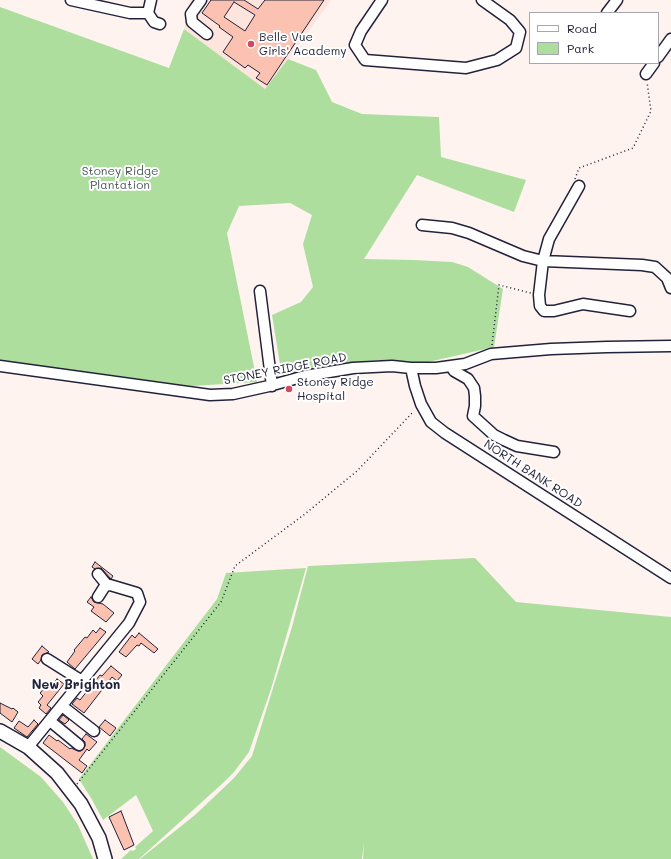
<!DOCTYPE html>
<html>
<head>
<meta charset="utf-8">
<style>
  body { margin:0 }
  #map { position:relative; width:671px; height:859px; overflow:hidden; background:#fef3ef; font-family:Mali,sans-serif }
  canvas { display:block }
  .legend { position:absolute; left:529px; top:12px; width:130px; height:52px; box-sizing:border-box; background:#fff; border:1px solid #a7a7b1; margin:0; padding:5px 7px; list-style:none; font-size:12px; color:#22223b }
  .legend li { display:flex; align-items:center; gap:8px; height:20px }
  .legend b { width:20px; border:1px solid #a7a7b1 }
</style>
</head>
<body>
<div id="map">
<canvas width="671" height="859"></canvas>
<ul class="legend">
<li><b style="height:5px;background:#fff"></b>Road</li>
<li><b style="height:11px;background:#adde9e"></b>Park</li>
</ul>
</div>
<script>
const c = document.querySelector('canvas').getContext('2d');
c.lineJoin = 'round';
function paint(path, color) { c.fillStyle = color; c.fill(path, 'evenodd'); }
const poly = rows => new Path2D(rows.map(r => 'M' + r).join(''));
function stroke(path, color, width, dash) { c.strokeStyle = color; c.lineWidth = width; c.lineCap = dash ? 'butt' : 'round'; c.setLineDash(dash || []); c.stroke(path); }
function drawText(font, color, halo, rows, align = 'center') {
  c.font = font + ' Mali,sans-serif'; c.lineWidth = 4; c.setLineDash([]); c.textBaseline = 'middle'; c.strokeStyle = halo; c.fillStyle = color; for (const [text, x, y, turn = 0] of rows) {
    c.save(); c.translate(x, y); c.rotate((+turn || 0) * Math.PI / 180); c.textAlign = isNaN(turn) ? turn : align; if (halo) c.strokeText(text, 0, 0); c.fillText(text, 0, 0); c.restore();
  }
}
paint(poly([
  [190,0,331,0,266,90,184,29]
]), '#fde4dc');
paint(poly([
  [0,7,169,68,184,29,265,89,288,59,316,70,332,102,362,114,439,117,441,157,526,180,514,212,417,175,364,259,414,260,452,262,468,267,503,289,494,347,424,363,405,363,393,360,365,361,282,377,272,315,301,302,313,287,303,244,312,215,290,203,239,206,227,233,257,382,192,386,0,360],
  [475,558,516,602,671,617,671,859,363,859,364,842,362,859,140,859,195,815,234,778,252,756,292,627,308,566],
  [306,568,271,689,249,752,234,772,224,782,139,859,121,859,131,850,133,851,136,849,135,847,153,831,140,803,136,795,103,820,91,798,79,779,217,599,226,573],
  [0,747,41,777,63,802,78,825,93,859,0,859]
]), '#adde9e');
const building = poly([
  [211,0,244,0,258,9,265,0,324,0,267,85,256,78,260,73,248,65,245,68,223,52,233,37,219,27,220,26,202,13,211,0],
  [234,2,255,15,245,31,224,17,234,2],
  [95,562,113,576,111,579,101,568,95,569,92,567,95,562],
  [91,597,94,602,103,604,114,613,106,622,91,611,94,607,87,602,91,597],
  [100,628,106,632,75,669,67,662,75,651,74,650,85,637,87,638,93,630,96,633,100,628],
  [139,633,158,649,154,653,141,643,139,646,137,645,126,657,119,652,132,635,135,638,139,633],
  [42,646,49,652,42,655,41,660,38,664,32,659,42,646],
  [111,666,122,675,117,681,112,677,84,713,72,704,77,698,80,700,100,675,102,676,111,666],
  [57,679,64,684,47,705,51,708,46,714,39,708,41,705,38,702,43,696,40,693,47,685,50,687,57,679],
  [0,703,12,709,13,708,18,712,12,722,0,713,0,703],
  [63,715,69,720,65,724,59,720,63,715],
  [34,720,38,724,27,737,14,728,19,721,28,727,34,720],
  [105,720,116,728,110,736,99,727,105,720],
  [86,734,97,742,89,751,87,749,79,760,87,766,82,773,43,743,49,735,57,741,58,740,70,749,71,748,78,751,81,751,85,746,85,742,82,739,86,734],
  [121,811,134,845,124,850,109,817,121,811]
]);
paint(building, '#fcc2b1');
stroke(building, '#22223b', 1);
const minor = poly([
  [71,0,130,13,148,13,151,0],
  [201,0,191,14,192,22,207,34],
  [382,0,361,31,355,45,365,60,466,68,497,60,516,48,520,32,510,20,482,0],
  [148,13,154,22,160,24],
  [607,13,617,0],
  [658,57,671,39],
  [646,74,654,63],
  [579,186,549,239,543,261,539,295,540,306,544,311,554,311,583,304,630,311],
  [422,225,452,228,469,233,523,256,543,261,642,265,655,267,667,278,671,288],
  [260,291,272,386],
  [0,366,210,395,233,394,269,386,305,376,353,368,392,366,411,368,436,368,465,364,491,354,551,349,607,347,671,346],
  [451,366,454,371,468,379,474,388,475,396,475,406,473,416,494,435,504,440,517,446,554,452],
  [411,368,415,386,421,404,431,422,445,433,671,578],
  [98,574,107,585],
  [47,659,82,681],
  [62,706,94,731],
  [50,721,79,745],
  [28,747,129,623,140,602,137,593,110,585,105,586,98,597]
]);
const major = poly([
  [0,731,28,747,57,773,81,804,99,838,105,859]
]);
stroke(minor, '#22223b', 13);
stroke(major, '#22223b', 16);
stroke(poly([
  [575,179,579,168,633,148,651,111,647,82],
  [492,345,499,285,531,293],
  [77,784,221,602,235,566,305,514,357,471,414,411]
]), '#22223b', 1.5, [1, 3]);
stroke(minor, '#fff', 10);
stroke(major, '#fff', 13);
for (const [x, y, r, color] of [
  [251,44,4,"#d1495b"],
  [289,389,4,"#d1495b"]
]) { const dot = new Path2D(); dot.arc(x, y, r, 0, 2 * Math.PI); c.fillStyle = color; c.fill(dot); stroke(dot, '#fff', 1.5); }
drawText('12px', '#22223b', '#fff', [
  ["Belle Vue",259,37],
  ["Girls' Academy",259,51],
  ["Stoney Ridge",297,382],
  ["Hospital",297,396]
], 'left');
drawText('12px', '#4c5a59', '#fff', [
  ["Stoney Ridge",120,171],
  ["Plantation",120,185]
]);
drawText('12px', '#22223b', '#fff', [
  ["STONEY RIDGE ROAD",285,369,-11],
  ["NORTH BANK ROAD",533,474,33]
]);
drawText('bold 13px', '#22223b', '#fff', [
  ["New Brighton",76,685]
]);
</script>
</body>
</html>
